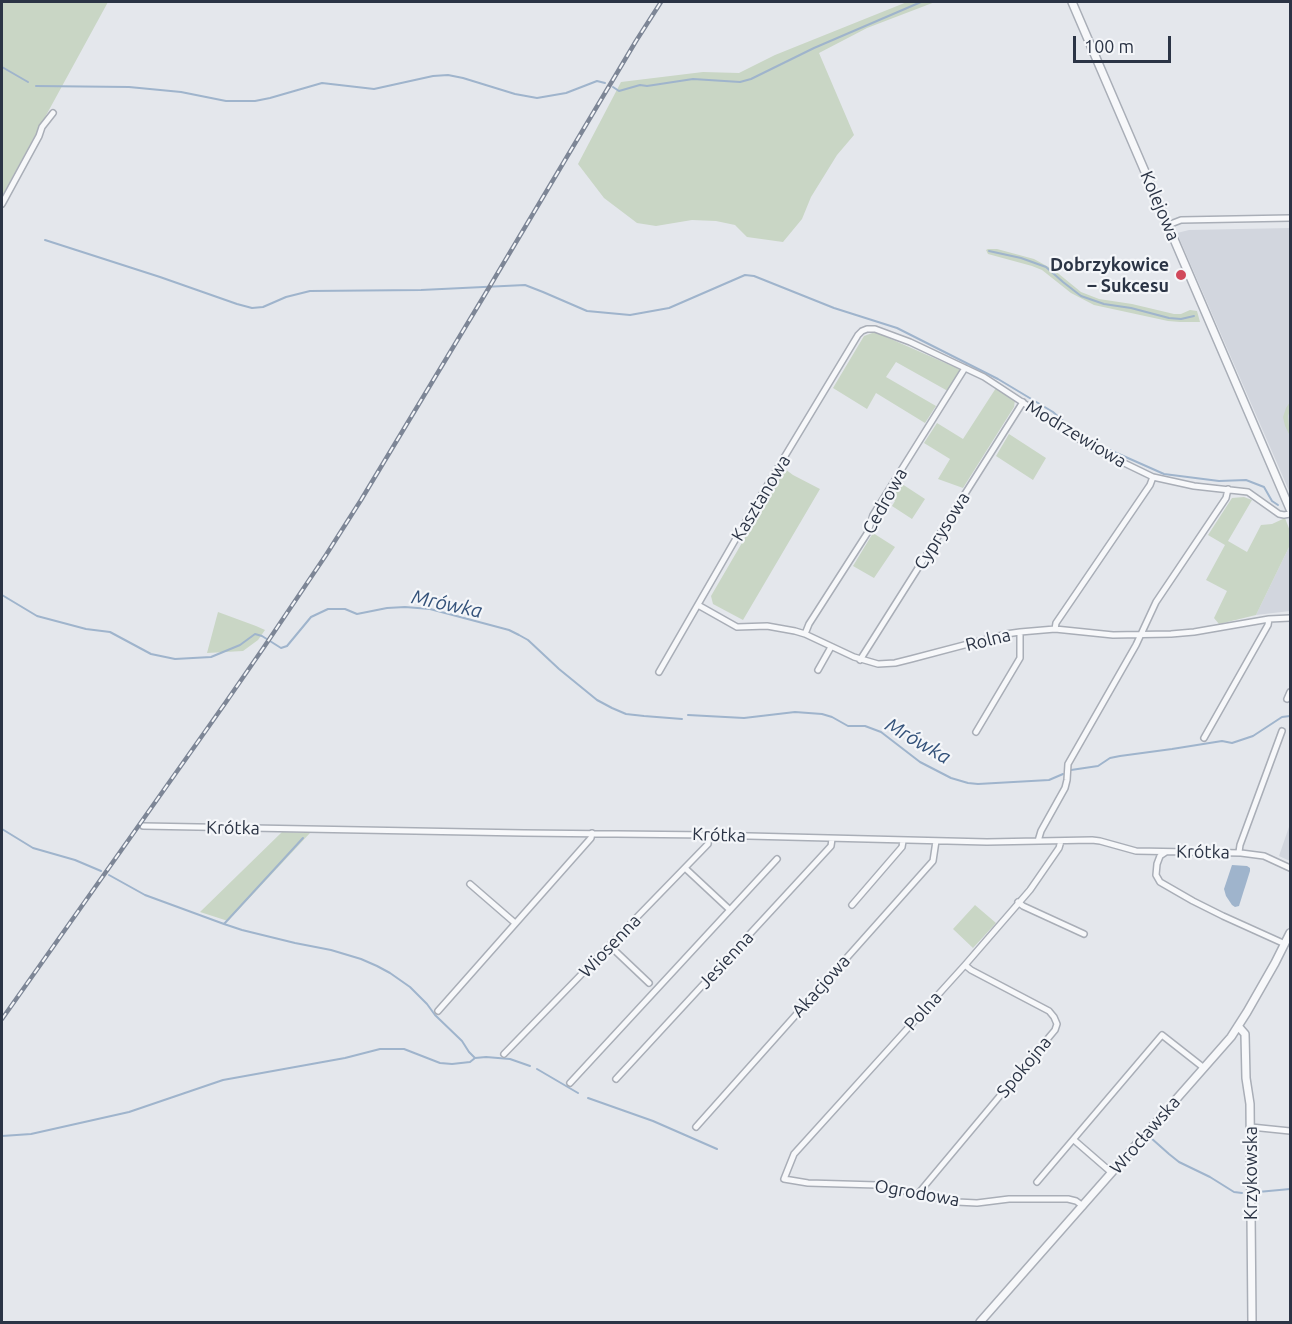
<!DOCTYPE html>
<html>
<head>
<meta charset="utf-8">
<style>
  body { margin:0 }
  #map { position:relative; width:1292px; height:1324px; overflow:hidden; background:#e4e7ec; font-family:Ubuntu,sans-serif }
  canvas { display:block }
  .frame { position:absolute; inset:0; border:3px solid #2b3445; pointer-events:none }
  .scale { position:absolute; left:1073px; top:36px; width:98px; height:27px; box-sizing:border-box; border:3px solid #2b3445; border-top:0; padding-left:8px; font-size:18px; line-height:21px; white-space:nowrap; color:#2b3445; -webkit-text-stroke:4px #f4f6f9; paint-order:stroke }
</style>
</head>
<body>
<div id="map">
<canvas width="1292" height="1324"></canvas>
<div class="frame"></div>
<div class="scale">100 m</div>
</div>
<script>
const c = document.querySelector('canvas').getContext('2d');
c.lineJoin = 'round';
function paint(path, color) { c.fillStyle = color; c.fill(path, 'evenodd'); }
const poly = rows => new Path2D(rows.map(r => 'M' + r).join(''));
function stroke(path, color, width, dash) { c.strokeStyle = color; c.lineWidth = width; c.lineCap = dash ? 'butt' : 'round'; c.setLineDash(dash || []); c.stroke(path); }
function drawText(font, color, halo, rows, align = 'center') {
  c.font = font + ' Ubuntu,sans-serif'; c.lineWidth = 4.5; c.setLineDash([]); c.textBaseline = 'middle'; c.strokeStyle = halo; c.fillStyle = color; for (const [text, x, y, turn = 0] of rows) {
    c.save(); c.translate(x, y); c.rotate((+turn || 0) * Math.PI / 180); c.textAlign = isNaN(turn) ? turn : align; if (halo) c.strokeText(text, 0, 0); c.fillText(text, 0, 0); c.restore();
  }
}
paint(poly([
  [1290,228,1290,493,1177,233,1189,230],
  [1290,545,1290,611,1256,615],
  [1290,824,1290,861,1279,856]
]), '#d2d6de');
paint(poly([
  [2,2,108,2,2,196],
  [907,2,935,2,867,28,819,53,854,135,837,155,811,197,802,219,783,242,747,237,735,225,716,221,692,220,656,226,637,223,604,198,578,164,621,82,703,72,739,73,775,55],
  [988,249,997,249,1034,259,1054,270,1081,292,1099,299,1132,304,1174,314,1181,314,1190,310,1197,311,1200,322,1180,322,1168,321,1094,305,1071,293,1042,270,1032,266,988,254,986,250],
  [875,332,959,369,960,373,949,390,946,390,896,362,886,377,936,406,925,423,876,393,867,409,833,388,864,336],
  [996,388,1015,400,1014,407,963,488,938,479,950,459,924,443,937,423,963,439],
  [1290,402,1290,411,1288,416,1290,436,1285,426,1283,417,1286,408],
  [1009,434,1046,458,1033,480,996,456],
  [785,469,793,475,820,489,743,620,713,604,711,596],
  [899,482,925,499,912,519,892,506,895,501,890,498],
  [1244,497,1252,500,1228,541,1247,552,1261,525,1272,524,1285,518,1290,531,1290,545,1256,615,1219,624,1214,618,1227,591,1206,580,1225,545,1208,535,1232,498],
  [873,533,895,547,874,578,853,566],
  [218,612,256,626,265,630,258,640,243,651,207,653],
  [282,832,310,833,228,921,200,912],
  [975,905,996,923,973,948,953,929]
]), '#c9d6c5');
paint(poly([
  [1232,865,1247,866,1250,868,1250,871,1239,906,1235,907,1232,905,1226,896,1224,889]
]), '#9fb4cc');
stroke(poly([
  [2,67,28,82],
  [36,86,129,87,181,92,226,101,255,101,270,98,322,83,374,89,433,76,448,75,463,78,515,94,537,98,566,93,597,81,605,83],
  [613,87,619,91,640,85,647,86,693,79,740,82,751,79,814,48,921,2],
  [45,240,160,277,237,304,252,308,263,307,286,297,310,291,421,290,525,285,543,292,587,311,630,315,669,308,745,275,754,276,834,308,897,328,998,379,1053,412,1070,427,1094,443,1164,474,1219,481,1246,480,1264,487,1272,501,1278,505],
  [989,251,1021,258,1046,267,1063,282,1081,296,1104,304,1131,308,1169,318,1181,319,1194,316],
  [2,595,37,616,86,629,110,632,151,654,175,659,211,657,240,645,255,634,262,636,281,648,287,646,311,617,328,609,345,609,357,614,387,608,405,607,430,609,509,630,519,635,528,640,559,669,597,700,612,708,626,714,644,716,682,719],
  [688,715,744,718,795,712,822,714,832,717,848,726,865,726,881,732,920,762,951,778,968,783,978,784,1049,780,1063,774],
  [1071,770,1098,766,1110,758,1120,756,1172,749,1222,741,1232,743,1253,736,1282,717,1290,716],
  [2,829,33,848,75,860,101,871],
  [109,875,145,895,224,924,242,930,295,943,331,950,361,959,377,966,390,973,410,987,427,1004,435,1015,462,1041,469,1052,475,1058],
  [224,924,303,838],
  [537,1069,578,1093],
  [588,1098,653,1121,717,1149],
  [2,1136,31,1134,129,1112,223,1080,345,1058,380,1049,404,1049,440,1063,452,1064,470,1062,475,1058,486,1057,510,1059,530,1066],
  [1151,1138,1169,1154,1179,1162,1210,1177,1234,1192,1242,1193],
  [1258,1192,1290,1189]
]), '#9fb4cc', 2);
const minor = poly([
  [2,204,39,136,42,127,53,113],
  [1168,225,1181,220,1290,218],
  [698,605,737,627,767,626,795,631,805,634,854,657,878,664,895,663,911,659,1006,634,1020,632,1055,629,1113,635,1171,634,1194,632,1269,619,1290,618],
  [1055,629,1056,623,1150,485,1153,477],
  [805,634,809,624,868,532,873,515,965,368],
  [860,660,1023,402],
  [818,670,831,647],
  [659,672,753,509,858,335,862,331,867,329,875,329,910,342,984,377,1089,446,1153,477,1194,486,1248,492,1279,514,1284,515,1290,514],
  [1287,699,1290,692],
  [976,732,1020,658,1020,632],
  [1204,738,1268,625,1269,619],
  [143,826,524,833,709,835,987,842,1092,840,1100,841,1136,851,1241,853,1264,856,1290,868],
  [1038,841,1041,831,1065,788,1067,780,1068,764,1136,645,1156,602,1226,498,1228,489],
  [1061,841,1059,848,1030,890,965,965,794,1154,784,1179,808,1183,877,1185,957,1202,977,1203,1009,1199,1068,1199,1076,1201,1083,1206],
  [1166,852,1160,856,1157,864,1156,875,1160,882,1193,901,1223,916,1285,944],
  [1239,852,1240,845,1282,731],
  [685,868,730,910],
  [470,884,515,923],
  [1018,902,1023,906,1084,934],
  [852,905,902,847,903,841],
  [610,946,649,983],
  [438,1011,591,838,592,833],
  [504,1054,708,844,709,835],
  [616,1079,831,846,832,839],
  [570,1083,777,859],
  [696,1127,933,861,936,841],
  [1251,1127,1290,1131],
  [1074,1140,1112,1173],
  [1037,1182,1162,1035,1204,1068],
  [917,1195,1055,1030,1057,1024,1054,1017,1049,1011,971,970,965,965]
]);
const tertiary = poly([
  [1072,2,1290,509],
  [1238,1026,1245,1034,1246,1078,1250,1104,1252,1322],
  [980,1322,1231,1037,1247,1012,1275,963,1290,933]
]);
stroke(minor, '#a9aeb7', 8);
stroke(tertiary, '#a9aeb7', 10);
stroke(minor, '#f7f8fa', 5);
stroke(tertiary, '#f7f8fa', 7);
const rail = poly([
  [2,1019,226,702,264,647,326,555,361,500,484,296,636,41,661,2]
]);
stroke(rail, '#7d8696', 4.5);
stroke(rail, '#f4f6f9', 2, [7]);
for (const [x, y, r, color] of [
  [1181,275,6,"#d1495b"]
]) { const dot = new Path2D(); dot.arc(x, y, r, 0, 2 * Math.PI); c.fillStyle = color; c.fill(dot); stroke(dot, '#f4f6f9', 2); }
drawText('18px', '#2b3445', '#f4f6f9', [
  ["Kolejowa",1160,206,67],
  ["Modrzewiowa",1076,434,31],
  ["Kasztanowa",761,498,-59],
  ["Cedrowa",885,501,-61],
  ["Cyprysowa",942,531,-58],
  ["Rolna",988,640,-14],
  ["Krótka",233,828,1],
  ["Krótka",719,835,2],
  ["Krótka",1203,852,1],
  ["Wiosenna",610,946,-46],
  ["Jesienna",726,960,-47],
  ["Akacjowa",821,986,-48],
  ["Polna",923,1011,-48],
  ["Spokojna",1024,1067,-50],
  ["Wrocławska",1145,1135,-49],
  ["Krzykowska",1251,1173,-90],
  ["Ogrodowa",917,1193,10]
]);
drawText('bold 18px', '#2b3445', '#f4f6f9', [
  ["Dobrzykowice",1169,265],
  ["– Sukcesu",1169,286]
], 'right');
drawText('italic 20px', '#34527a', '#f4f6f9', [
  ["Mrówka",447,604,12],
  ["Mrówka",918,741,30]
]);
</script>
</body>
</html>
